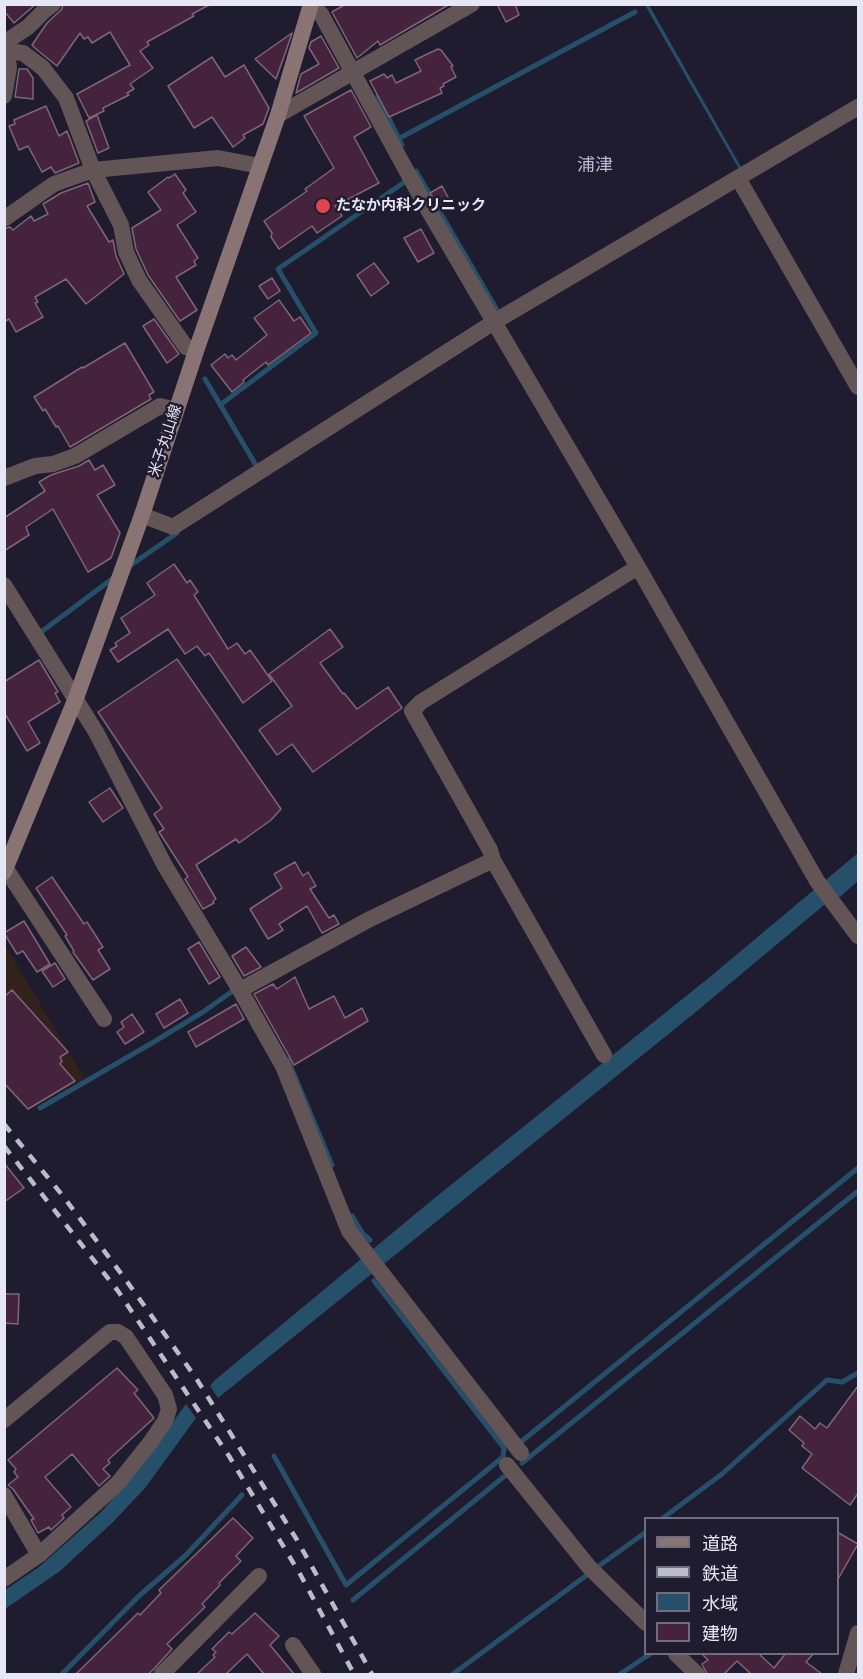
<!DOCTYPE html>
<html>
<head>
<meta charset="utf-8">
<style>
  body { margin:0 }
  #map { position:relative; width:863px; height:1679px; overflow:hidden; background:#1f1c30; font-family:Roboto,"Noto Sans JP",sans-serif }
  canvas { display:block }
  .frame { position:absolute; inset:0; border:6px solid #e7e6f4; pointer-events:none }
  .legend { position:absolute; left:644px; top:1517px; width:195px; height:138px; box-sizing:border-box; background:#1f1c30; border:2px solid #6f6d7e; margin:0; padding:8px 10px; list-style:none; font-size:18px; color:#e7e6f4 }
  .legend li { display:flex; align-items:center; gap:12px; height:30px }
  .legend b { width:30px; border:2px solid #6f6d7e }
</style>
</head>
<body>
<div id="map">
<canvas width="863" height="1679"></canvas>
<div class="frame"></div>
<ul class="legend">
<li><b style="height:8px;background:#897473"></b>道路</li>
<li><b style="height:8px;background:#bcbbca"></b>鉄道</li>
<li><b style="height:16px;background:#26506a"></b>水域</li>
<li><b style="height:16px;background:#45233d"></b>建物</li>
</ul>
</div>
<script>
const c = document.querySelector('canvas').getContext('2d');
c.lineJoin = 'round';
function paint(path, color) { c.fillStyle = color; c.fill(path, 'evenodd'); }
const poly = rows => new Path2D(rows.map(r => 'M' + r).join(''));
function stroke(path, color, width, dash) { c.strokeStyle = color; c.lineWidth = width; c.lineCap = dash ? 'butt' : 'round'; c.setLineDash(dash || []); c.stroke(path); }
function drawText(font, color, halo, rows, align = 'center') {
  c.font = font + ' Roboto,"Noto Sans JP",sans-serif'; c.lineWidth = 5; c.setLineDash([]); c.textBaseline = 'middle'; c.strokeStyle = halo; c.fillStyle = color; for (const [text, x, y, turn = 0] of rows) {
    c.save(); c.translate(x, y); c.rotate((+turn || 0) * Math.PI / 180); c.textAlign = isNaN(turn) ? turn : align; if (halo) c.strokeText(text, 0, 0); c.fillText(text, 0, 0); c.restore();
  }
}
paint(poly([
  [4,943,84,1078,27,1111,5,1087]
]), '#33211c');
paint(poly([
  [645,5,649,5,741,167,739,169],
  [858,853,858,881,841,896,824,905,697,1011,218,1398,210,1386,215,1380,431,1201,711,976],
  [186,1404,196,1418,145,1488,113,1522,60,1571,5,1609,5,1590,39,1567,101,1512,135,1474]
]), '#26506a');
stroke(poly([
  [378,96,402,145],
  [398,139,635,12],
  [416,171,497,310],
  [205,379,257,467],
  [220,405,316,333,278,269,406,181],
  [128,567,177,533],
  [37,635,116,576],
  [288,1060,332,1165],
  [40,1108,152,1043,203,1012,234,990],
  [352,1216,363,1234,370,1240],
  [522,1441,858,1168],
  [274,1456,346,1585,503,1457,504,1448,374,1281],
  [522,1463,858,1191],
  [663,1518,722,1474,827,1380,842,1382,858,1373],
  [596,1568,646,1532],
  [353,1600,506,1475],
  [62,1674,139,1596,186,1555,242,1495],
  [453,1674,587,1575],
  [620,1674,650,1654]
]), '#26506a', 5);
const building = poly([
  [4,4,36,4,14,23,4,11,4,4],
  [63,4,211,4,192,14,194,16,147,42,149,45,140,51,153,68,130,84,134,89,127,93,129,95,103,108,104,111,89,118,77,94,130,65,110,32,92,43,88,37,84,39,80,33,57,66,36,49,32,45,47,23,62,9,63,4],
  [346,4,450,4,380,45,378,41,357,58,332,12,346,4],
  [497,4,515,4,519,15,506,22,497,4],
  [292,33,286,51,276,79,255,59,292,33],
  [321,36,339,68,296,93,301,74,319,64,309,48,311,42,321,36],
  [438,49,441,50,453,66,451,67,456,77,443,84,444,86,440,88,442,93,389,117,370,81,384,74,387,78,392,75,396,83,421,71,415,60,438,49],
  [212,57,225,77,244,65,269,108,263,124,243,135,245,138,233,147,212,117,194,128,168,86,212,57],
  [19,69,27,69,33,78,33,99,15,97,19,69],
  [351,90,371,127,354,137,379,183,335,206,342,216,317,233,312,226,279,249,271,237,272,233,264,221,307,191,305,189,334,168,304,116,351,90],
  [46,106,59,136,67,131,79,163,55,173,51,167,42,172,28,146,19,150,9,126,15,124,14,120,46,106],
  [97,115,109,148,98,153,86,121,97,115],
  [175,174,186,190,183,193,196,212,177,225,198,258,194,261,196,265,176,277,197,310,180,321,148,275,136,249,132,228,161,210,148,192,168,177,169,178,175,174],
  [88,183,95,202,87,206,109,242,113,240,116,256,124,274,86,304,66,279,35,297,38,302,35,303,43,317,16,332,9,319,4,322,4,229,10,227,13,230,31,216,34,221,48,214,43,204,61,193,88,183],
  [442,186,450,201,439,208,430,193,442,186],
  [421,229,434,253,418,262,404,238,421,229],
  [374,263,389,283,371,296,357,275,374,263],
  [272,278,280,291,268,299,259,286,272,278],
  [279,300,294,321,300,317,311,333,268,365,266,362,243,380,244,382,232,392,211,365,225,354,228,358,232,355,236,360,267,335,254,318,279,300],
  [154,319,179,354,167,363,143,326,154,319],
  [125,343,154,392,149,395,151,399,70,447,58,426,56,427,45,409,43,411,34,397,82,367,83,368,125,343],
  [89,460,95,470,103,465,115,485,97,495,120,533,111,558,88,572,53,509,26,527,29,535,4,551,4,518,45,491,39,482,51,475,79,466,89,460],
  [174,564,187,583,190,580,198,592,194,595,228,649,237,643,245,654,250,650,272,681,243,703,211,656,209,653,205,656,197,646,185,654,168,629,118,662,110,650,117,646,115,643,130,633,121,618,155,595,147,583,174,564],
  [330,629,343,647,320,663,343,694,344,693,357,709,388,687,402,708,313,772,292,744,277,755,259,730,292,706,269,674,330,629],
  [177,659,281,809,271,820,239,843,236,839,196,865,216,899,213,901,214,903,203,909,185,879,188,877,159,832,164,829,154,814,162,808,98,712,177,659],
  [39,660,58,692,55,693,60,702,28,722,40,743,27,751,4,712,4,682,39,660],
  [110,788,123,808,103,822,89,802,110,788],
  [295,862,303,876,308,872,316,886,310,889,329,918,334,915,339,924,322,933,307,906,279,924,283,930,268,939,250,909,282,888,274,874,295,862],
  [52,877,84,924,87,922,103,947,98,950,110,969,93,980,73,952,74,951,65,936,67,935,36,888,52,877],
  [24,921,50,964,37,972,23,951,17,954,4,933,24,921],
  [199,942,220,977,209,984,188,949,199,942],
  [246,947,261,967,244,976,232,956,246,947],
  [55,963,65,979,53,987,42,971,55,963],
  [295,977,309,1009,334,996,345,1018,362,1008,368,1021,294,1065,254,994,273,984,277,989,295,977],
  [12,990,68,1052,60,1057,62,1061,60,1064,75,1081,28,1109,4,1083,4,997,12,990],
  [180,999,188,1013,164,1028,156,1014,180,999],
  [236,1004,244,1019,196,1047,188,1032,236,1004],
  [132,1014,144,1032,125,1044,117,1032,124,1027,121,1022,132,1014],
  [4,1163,24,1188,4,1202,4,1163],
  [4,1294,19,1294,18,1324,4,1323,4,1294],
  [117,1368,138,1390,134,1393,154,1418,108,1460,110,1463,103,1469,110,1476,99,1486,72,1454,45,1477,71,1507,62,1515,64,1518,51,1530,49,1527,38,1533,31,1520,34,1519,13,1489,8,1485,18,1477,14,1472,16,1469,8,1460,117,1368],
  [858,1386,858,1493,850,1505,802,1468,812,1454,802,1446,804,1443,789,1430,800,1416,815,1429,820,1423,827,1428,858,1386],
  [233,1518,253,1538,236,1556,241,1561,219,1583,220,1585,202,1604,205,1607,167,1644,172,1649,153,1670,148,1674,76,1674,138,1613,140,1615,161,1593,159,1590,233,1518],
  [837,1532,858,1544,837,1581,837,1532],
  [255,1613,279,1636,270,1645,294,1674,264,1674,247,1654,226,1674,197,1674,215,1657,213,1655,216,1652,212,1649,229,1632,232,1634,255,1613],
  [701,1653,758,1653,774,1668,786,1653,814,1653,806,1662,822,1674,751,1674,737,1661,724,1674,707,1674,702,1664,708,1660,701,1653]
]);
paint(building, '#45233d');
stroke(building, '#7e6678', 1.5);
stroke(poly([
  [310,6,321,14,423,201,638,567,817,881,858,936],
  [4,43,28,27,45,10,53,4],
  [4,48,7,51,23,53,43,68,66,98,93,170,121,225,126,252,139,280,186,347,196,351],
  [4,96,9,68,7,51],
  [278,115,472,4],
  [738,178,858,387],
  [4,219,54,184,93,170,218,158,260,166],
  [4,478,35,466,53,464,75,456,160,406,176,410],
  [142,515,173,527,494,322,858,107],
  [4,585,96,732,165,866,240,990,283,1066,349,1231,521,1453],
  [6,869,104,1019],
  [240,990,368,920,493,860],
  [604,1055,493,860,490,850,412,711,421,702,638,567],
  [4,1420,110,1332,118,1332,126,1337,165,1395,169,1409,165,1421,150,1443,118,1483,39,1555,4,1579],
  [507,1465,589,1567,646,1623],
  [4,1495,39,1555],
  [293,1645,313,1674],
  [676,1654,697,1674],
  [162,1674,259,1576],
  [846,1674,858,1633]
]), '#635555', 16);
stroke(poly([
  [4,872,76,698,142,515,196,351,278,115,311,4]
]), '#897473', 16);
stroke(poly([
  [4,1124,63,1196,123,1276,196,1378,297,1540,372,1674],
  [4,1146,118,1291,229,1456,300,1574,354,1674]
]), '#bcbbca', 4.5, [10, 10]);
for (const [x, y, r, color] of [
  [323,206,8,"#e0444e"]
]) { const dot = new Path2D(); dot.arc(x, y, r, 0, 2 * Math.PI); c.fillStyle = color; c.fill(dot); stroke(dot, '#1f1c30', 2); }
drawText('bold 15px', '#e7e6f4', '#1f1c30', [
  ["たなか内科クリニック",336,206]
], 'left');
drawText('15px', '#e7e6f4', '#1f1c30', [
  ["米子丸山線",166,441,-72]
]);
drawText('18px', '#bebad6', '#1f1c30', [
  ["浦津",595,166]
]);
</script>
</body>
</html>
